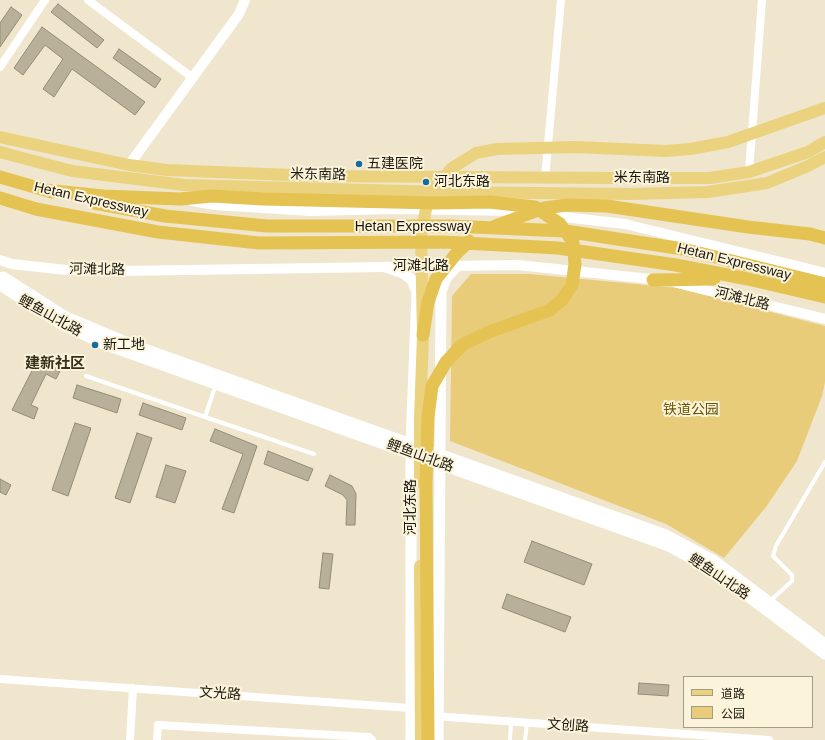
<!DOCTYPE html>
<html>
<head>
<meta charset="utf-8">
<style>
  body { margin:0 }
  #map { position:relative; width:825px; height:740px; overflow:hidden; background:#efe6cd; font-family:Helvetica,"Noto Sans SC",sans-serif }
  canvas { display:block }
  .legend { position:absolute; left:683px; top:676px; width:130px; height:52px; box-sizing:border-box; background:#fcf4da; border:1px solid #a29c88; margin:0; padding:5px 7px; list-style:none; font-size:12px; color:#1a170e }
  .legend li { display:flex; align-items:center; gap:8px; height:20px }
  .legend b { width:20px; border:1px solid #a29c88 }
</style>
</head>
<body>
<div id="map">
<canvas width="825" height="740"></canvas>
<ul class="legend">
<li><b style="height:5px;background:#ebd27e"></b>道路</li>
<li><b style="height:11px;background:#e9cc79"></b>公园</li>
</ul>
</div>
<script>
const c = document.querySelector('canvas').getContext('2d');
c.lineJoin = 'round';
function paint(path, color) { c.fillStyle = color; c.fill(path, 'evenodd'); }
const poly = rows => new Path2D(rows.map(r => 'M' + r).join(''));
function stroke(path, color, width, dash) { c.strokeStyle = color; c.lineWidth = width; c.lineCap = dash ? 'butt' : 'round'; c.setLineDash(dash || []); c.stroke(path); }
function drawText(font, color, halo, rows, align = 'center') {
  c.font = font + ' Helvetica,"Noto Sans SC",sans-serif'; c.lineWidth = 4; c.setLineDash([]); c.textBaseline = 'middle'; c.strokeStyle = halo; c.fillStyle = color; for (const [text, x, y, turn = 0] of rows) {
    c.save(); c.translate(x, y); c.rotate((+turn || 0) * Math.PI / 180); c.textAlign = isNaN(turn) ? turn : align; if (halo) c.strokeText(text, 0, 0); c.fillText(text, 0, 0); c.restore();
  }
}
paint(poly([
  [471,274,529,274,678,288,825,326,825,382,822,396,797,461,766,507,724,558,666,524,450,441,452,296]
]), '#e9cc79');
const building = poly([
  [58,4,104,40,97,48,51,12,58,4],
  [11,7,22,15,0,47,0,23,11,7],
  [42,27,145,102,135,115,72,69,54,97,43,89,63,59,45,45,23,75,14,68,42,27],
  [119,49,161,79,155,88,113,58,119,49],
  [40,355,62,367,56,379,46,374,31,405,38,408,34,419,12,410,40,355],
  [77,385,121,399,117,413,73,398,77,385],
  [143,403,186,418,182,430,139,415,143,403],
  [75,423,91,428,68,496,52,490,75,423],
  [215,429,257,446,234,513,222,509,243,454,210,441,215,429],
  [137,433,152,438,130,503,115,498,137,433],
  [268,451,313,469,308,481,264,464,268,451],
  [166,465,186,471,175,503,156,497,166,465],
  [330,475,352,486,356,494,355,525,346,525,347,500,343,495,325,486,330,475],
  [0,479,11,485,6,495,0,492,0,479],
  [532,541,592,564,584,585,524,562,532,541],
  [323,553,333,554,329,589,319,588,323,553],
  [507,594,571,617,565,632,502,608,507,594],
  [639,683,669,685,668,696,638,694,639,683]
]);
paint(building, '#b8b098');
stroke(building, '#948c75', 1);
stroke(poly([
  [86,376,205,417,216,384],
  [205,417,314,454],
  [770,601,792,581,792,575,773,556,776,546,825,462],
  [510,740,511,722],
  [525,740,527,723]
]), '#fff', 4);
stroke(poly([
  [88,0,193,78],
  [0,67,45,0],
  [749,172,762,0],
  [545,178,561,0],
  [0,679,410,708,416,710],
  [434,716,769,740],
  [130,740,133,688],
  [157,740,158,725,369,737,372,740]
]), '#fff', 8);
stroke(poly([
  [129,165,239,14,245,0],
  [192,201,215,205,311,211,390,209,518,211],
  [547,215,625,224,825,273],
  [0,260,12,264,66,270,120,271,518,265,660,280],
  [677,283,825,319]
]), '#fff', 10);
stroke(poly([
  [386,267,403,273,412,280,417,292,411,444,411,740],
  [3,277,64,316,133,345,666,535,713,560,825,644],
  [0,285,59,323,104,344,669,546,717,573,825,654],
  [438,740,441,292,446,278,457,266]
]), '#fff', 11);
stroke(poly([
  [0,137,129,165,167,170,315,176,608,178,710,178,749,172,808,152,825,142],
  [0,152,72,171,184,185,442,192,631,194,708,192,767,183,808,166,825,157],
  [420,482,420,418,423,335,421,235,427,204,437,185,452,168,476,153,497,149,575,147,666,151,690,149,728,142,825,108],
  [420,566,421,740]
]), '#ebd27e', 12);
stroke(poly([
  [0,177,52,192],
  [45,190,103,196,180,199,212,196,263,199,435,203,489,202,535,207,560,224,573,242,575,264,572,285,562,300,550,310,489,332,462,345,446,362,432,386,428,417,426,483,428,740],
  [0,198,36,209,158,232,259,243,443,242,558,248,676,265,748,279,825,297],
  [94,203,165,216,267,226,450,226,565,231,683,249,825,284],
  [495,226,544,208,567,205,607,206,748,227,810,234,825,238],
  [653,280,714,279],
  [423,335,428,302,436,279,455,255,469,241]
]), '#e4c353', 13);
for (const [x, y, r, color] of [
  [359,164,4,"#186c9d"],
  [426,182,4,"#186c9d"],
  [95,345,4,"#186c9d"]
]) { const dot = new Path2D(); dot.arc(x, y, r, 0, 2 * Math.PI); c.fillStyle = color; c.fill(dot); stroke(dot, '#fcf4da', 1.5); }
drawText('14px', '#1a170e', '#fcf4da', [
  ["五建医院",367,164],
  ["河北东路",434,182],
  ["新工地",103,345]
], 'left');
drawText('14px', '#1a170e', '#fcf4da', [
  ["米东南路",318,175,1],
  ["米东南路",642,178],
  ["Hetan Expressway",91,200,13],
  ["Hetan Expressway",413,227],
  ["Hetan Expressway",734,262,14],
  ["河滩北路",421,266],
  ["河滩北路",97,270,1],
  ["河滩北路",742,299,14],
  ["鲤鱼山北路",50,316,29],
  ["鲤鱼山北路",420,456,20],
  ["河北东路",411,507,-90],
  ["鲤鱼山北路",719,577,34],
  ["文光路",220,694,4],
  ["文创路",568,726,4]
]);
drawText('14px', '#695300', '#fcf4da', [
  ["铁道公园",691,410]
]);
drawText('bold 15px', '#37301b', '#fcf4da', [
  ["建新社区",55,364]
]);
</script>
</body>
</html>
